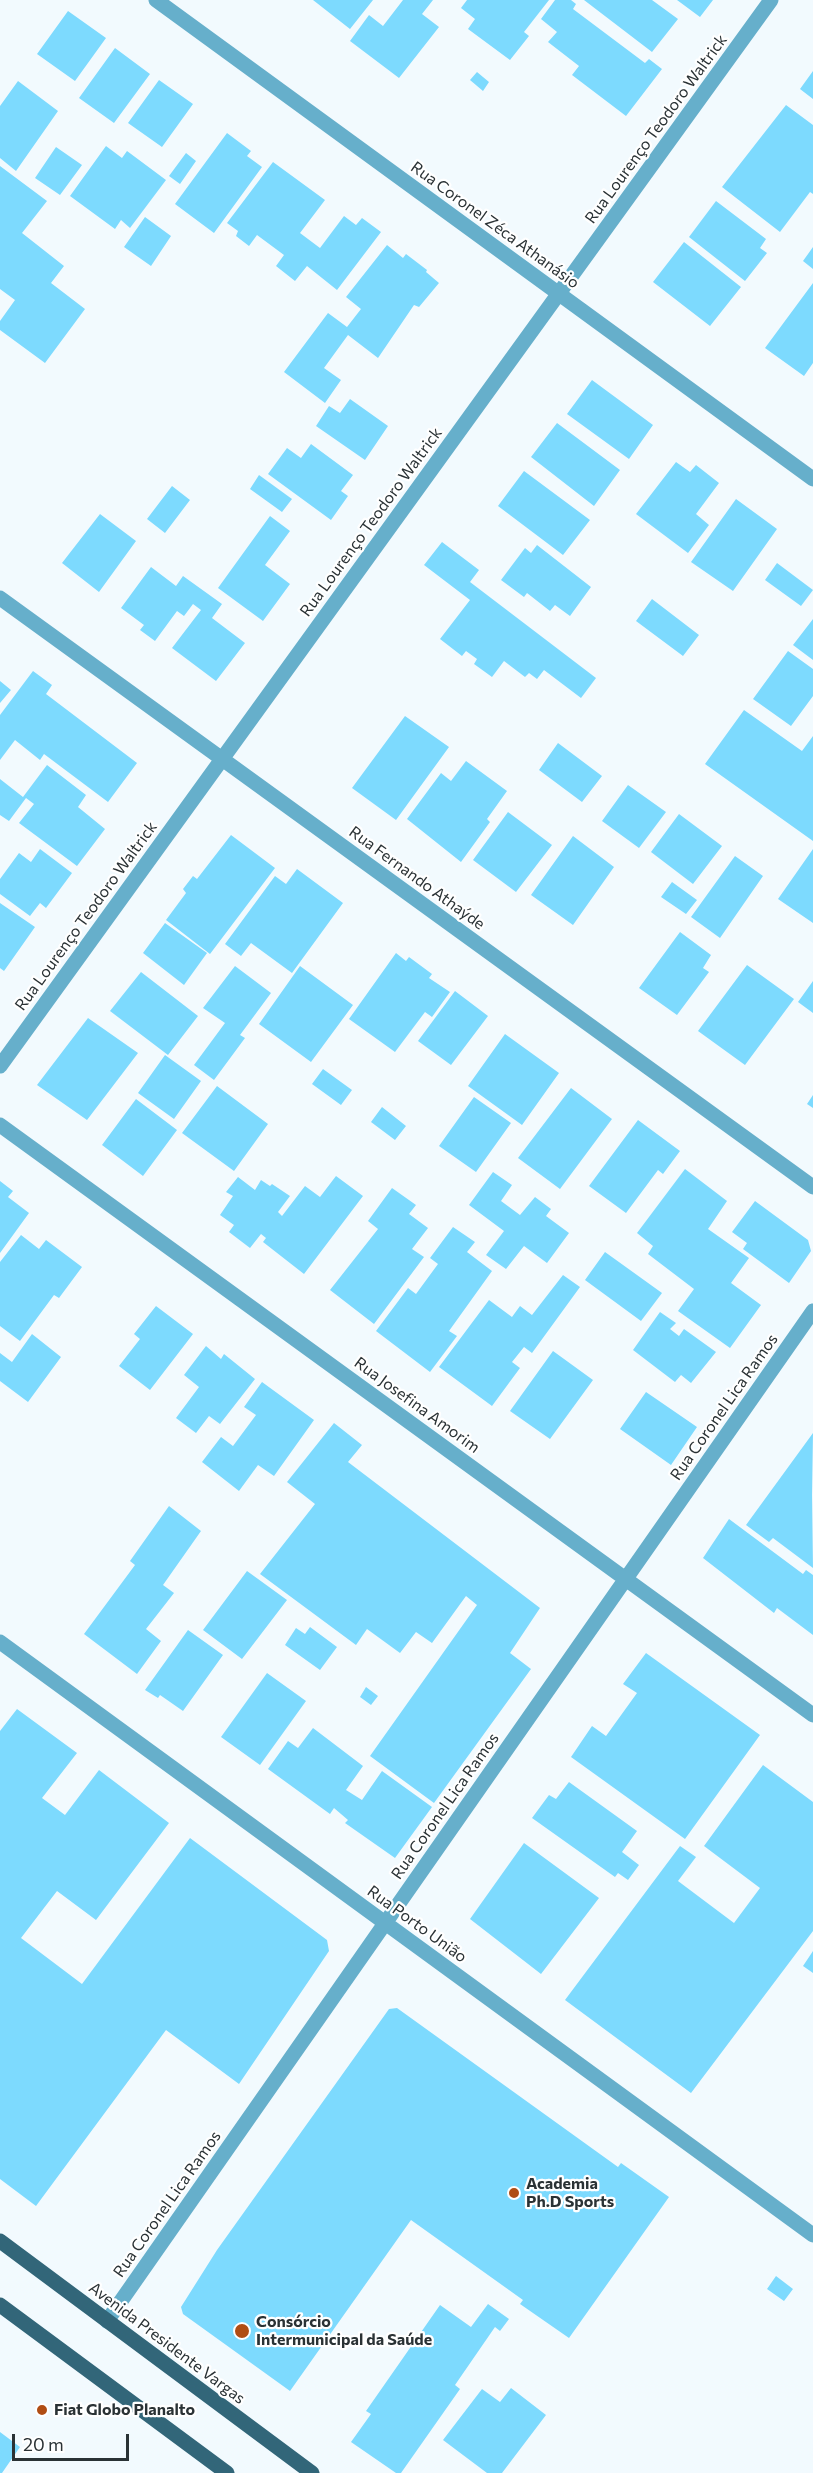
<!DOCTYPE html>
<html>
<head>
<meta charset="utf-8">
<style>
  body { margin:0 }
  #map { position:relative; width:813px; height:2473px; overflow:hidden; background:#f2fafe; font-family:Commissioner,sans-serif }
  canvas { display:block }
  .scale { position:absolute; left:12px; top:2434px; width:117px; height:27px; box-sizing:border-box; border:3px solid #2a3235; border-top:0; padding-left:8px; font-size:18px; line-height:21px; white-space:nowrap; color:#2a3235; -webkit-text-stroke:4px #fff; paint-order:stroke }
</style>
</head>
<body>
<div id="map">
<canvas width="813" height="2473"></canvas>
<div class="scale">20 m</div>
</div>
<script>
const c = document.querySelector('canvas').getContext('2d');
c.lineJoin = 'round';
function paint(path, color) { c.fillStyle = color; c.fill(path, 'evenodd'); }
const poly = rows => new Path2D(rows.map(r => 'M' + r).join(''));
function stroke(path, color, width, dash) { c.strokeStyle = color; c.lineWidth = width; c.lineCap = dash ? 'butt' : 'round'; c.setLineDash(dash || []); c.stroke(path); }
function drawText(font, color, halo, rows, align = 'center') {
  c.font = font + ' Commissioner,sans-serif'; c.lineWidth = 4.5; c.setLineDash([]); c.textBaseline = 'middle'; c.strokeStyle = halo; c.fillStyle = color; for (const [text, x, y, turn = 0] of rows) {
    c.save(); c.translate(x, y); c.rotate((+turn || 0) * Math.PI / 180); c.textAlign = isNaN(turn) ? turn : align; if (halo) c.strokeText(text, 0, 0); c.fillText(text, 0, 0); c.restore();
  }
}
paint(poly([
  [313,0,373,0,350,29],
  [403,0,433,0,422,14,439,27,399,78,350,41,369,15,383,26],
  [467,0,549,0,524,32,529,36,510,60,468,29,475,19,461,8],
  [555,0,571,0,576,4,573,9,645,63,649,59,662,69,626,116,572,75,579,66,548,42,557,32,541,19],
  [584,0,652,0,678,19,652,52],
  [677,0,713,0,700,17],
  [68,11,106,38,75,81,37,54],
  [115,48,150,74,114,123,79,98],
  [813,71,813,99,800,89],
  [477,72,489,82,483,91,470,80],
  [159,80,193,104,162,147,128,123],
  [18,81,58,111,16,171,0,158,0,106],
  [786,105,813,125,813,194,810,192,780,232,722,187],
  [227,133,251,151,247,156,262,167,214,233,175,204],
  [106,146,122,158,127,151,166,180,130,228,121,220,115,229,70,196],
  [56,147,82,165,60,195,35,178],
  [186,153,196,161,180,184,169,176],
  [273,162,325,200,300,233,320,248,344,216,356,225,362,218,381,232,337,290,307,266,295,281,276,266,284,255,257,235,249,246,236,236,238,231,227,223],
  [0,166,47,201,22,233,64,266,51,283,85,309,45,363,0,330,0,321,15,300,0,289],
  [716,201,766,239,760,248,767,253,745,281,689,237],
  [145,217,171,236,151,266,124,247],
  [684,242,741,287,710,326,653,282],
  [387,245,403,258,406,254,427,270,426,272,439,283,419,307,414,305,378,358,348,335,324,368,341,380,325,403,284,372,328,313,347,327,361,309,346,297],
  [813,247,813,269,803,261],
  [813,283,813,363,804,376,765,348],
  [592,380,653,425,629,459,567,414],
  [350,399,388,426,365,460,316,426,329,406,340,413],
  [557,423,620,470,594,506,531,457],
  [311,444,353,475,341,491,348,496,331,520,268,474,287,448,301,458],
  [676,462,690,472,696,465,719,483,696,514,709,525,688,553,636,514],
  [524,471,590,520,563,555,498,506],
  [259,475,292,499,282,512,250,489],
  [172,486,190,500,165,533,147,519],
  [736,499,777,529,733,591,691,562],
  [100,514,136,541,99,592,62,563],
  [270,516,290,531,265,565,290,584,263,621,218,588],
  [442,542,479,570,470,582,596,678,581,698,544,670,537,679,529,673,525,677,504,661,492,677,474,664,477,659,466,651,462,656,440,639,470,600,424,565],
  [537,545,591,587,570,616,555,605,550,611,527,593,524,597,501,580,525,548,531,553],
  [777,563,813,590,801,606,765,580],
  [151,567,176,586,183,576,222,604,212,618,245,643,216,681,172,648,201,610,193,604,184,616,177,611,155,641,140,630,144,625,121,608],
  [652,599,699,635,683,656,636,621],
  [813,619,813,660,793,645],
  [788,651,813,669,813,696,791,726,753,699],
  [33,671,52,685,46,694,137,763,108,802,44,754,40,760,15,740,0,760,0,715],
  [0,681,11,690,0,703],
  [744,710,802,751,813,736,813,841,705,764],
  [405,716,449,747,396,820,352,788],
  [558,743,602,776,582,802,539,770],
  [466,761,507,791,487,819,490,822,461,862,407,819,441,773,451,781],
  [47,765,86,795,78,807,105,829,77,866,19,823,34,804,26,798,9,821,0,815,0,779,23,797],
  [628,785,666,812,639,848,602,821],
  [508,812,552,845,516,892,473,860],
  [679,814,722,846,693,884,651,852],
  [231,835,275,868,210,954,166,920,186,893,183,889,193,876,197,879],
  [573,836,614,867,573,925,531,895],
  [40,849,72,873,46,908,40,903,30,916,0,894,0,879,19,853,31,862],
  [813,849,813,923,778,899],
  [735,856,763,876,720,938,691,917],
  [297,869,343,903,292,973,251,943,241,956,225,944,275,876,286,884],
  [672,882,697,900,686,914,661,897],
  [0,903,35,927,4,971,0,968],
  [165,923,207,953,184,985,143,953],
  [680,932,711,955,703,968,709,972,677,1015,639,988],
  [396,953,406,961,409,957,432,974,429,978,450,992,432,1017,425,1012,395,1052,349,1019],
  [747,965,794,999,745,1065,698,1031],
  [235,966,271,993,240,1035,245,1038,214,1080,194,1065,225,1023,203,1008],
  [300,966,353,1005,311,1062,259,1024],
  [141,972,198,1016,168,1055,110,1011],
  [813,981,813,1013,798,1002],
  [455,991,488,1016,451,1065,418,1041],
  [88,1018,138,1053,87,1120,37,1085],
  [505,1034,559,1073,522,1125,468,1086],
  [165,1055,201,1081,174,1119,138,1093],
  [323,1069,352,1090,341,1105,312,1084],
  [217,1086,268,1124,234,1171,182,1133],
  [571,1088,612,1119,560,1189,518,1158],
  [813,1095,813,1108,807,1104],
  [474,1097,511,1123,476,1172,439,1146],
  [136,1099,177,1130,143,1176,102,1145],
  [382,1107,406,1126,395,1140,371,1122],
  [638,1120,680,1151,663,1174,658,1170,626,1213,589,1186],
  [685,1169,727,1201,708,1229,749,1258,731,1283,761,1305,730,1348,678,1311,694,1289,648,1254,653,1246,637,1233],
  [493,1172,512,1185,501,1201,520,1215,535,1197,551,1209,546,1216,569,1233,547,1263,524,1246,506,1269,486,1255,504,1231,469,1205],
  [336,1176,363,1196,304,1274,263,1242,266,1238,261,1234,250,1248,229,1232,234,1225,220,1215,233,1196,226,1192,238,1177,255,1190,261,1180,270,1186,272,1184,290,1196,278,1212,282,1216,305,1186,320,1197],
  [0,1181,13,1191,8,1197,29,1213,0,1253],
  [392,1188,416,1205,409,1214,428,1228,412,1249,424,1257,374,1324,330,1290,378,1229,368,1221],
  [755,1201,808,1240,811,1251,789,1283,743,1249,747,1243,732,1232],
  [453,1227,475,1242,467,1252,492,1271,449,1331,457,1336,430,1372,376,1331,408,1288,416,1294,438,1264,430,1258],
  [21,1235,39,1249,46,1240,82,1267,59,1298,54,1295,20,1341,0,1326,0,1262],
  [605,1252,662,1293,641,1321,585,1280],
  [563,1275,580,1287,532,1353,524,1347,512,1362,520,1368,492,1406,439,1367,489,1300,512,1317,520,1306,532,1315],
  [156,1306,193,1334,150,1390,119,1366,140,1339,134,1334],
  [660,1312,676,1323,670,1329,679,1336,684,1329,716,1352,691,1383,681,1375,675,1382,633,1350],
  [32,1334,61,1357,28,1402,0,1381,0,1353,12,1362],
  [206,1346,221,1359,224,1354,255,1379,220,1424,209,1416,196,1433,176,1418,199,1387,184,1375],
  [553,1351,593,1380,550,1439,510,1411],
  [262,1382,314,1420,274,1476,258,1465,239,1491,202,1462,221,1437,233,1446,256,1415,244,1407],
  [646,1392,697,1427,671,1465,620,1429],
  [334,1423,362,1445,348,1462,540,1608,510,1653,531,1669,434,1803,370,1756,477,1605,466,1596,432,1643,416,1632,400,1653,367,1629,356,1645,260,1574,315,1504,287,1482],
  [813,1433,812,1495,813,1568,773,1538,769,1542,746,1525],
  [169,1506,201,1531,163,1585,174,1593,146,1629,161,1641,137,1674,84,1634,135,1565,130,1561],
  [729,1519,803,1574,806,1570,813,1575,813,1635,777,1608,774,1613,703,1558],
  [247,1571,287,1600,242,1659,203,1630],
  [310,1627,337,1647,320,1670,285,1645,296,1628,305,1634],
  [188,1630,223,1655,183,1711,160,1695,158,1698,145,1690],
  [646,1653,760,1735,685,1839,571,1757,592,1726,606,1736,637,1693,623,1684],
  [267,1673,306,1701,260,1765,221,1737],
  [366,1687,378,1696,371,1705,360,1697],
  [17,1709,77,1753,42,1798,65,1815,99,1770,169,1823,96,1920,57,1891,21,1938,82,1984,190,1838,327,1940,329,1951,239,2084,166,2030,36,2206,0,2179,0,1731],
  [313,1728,363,1766,346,1790,362,1800,382,1771,432,1807,395,1858,345,1823,348,1820,334,1808,330,1814,268,1769,288,1741,298,1748],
  [763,1765,813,1802,813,1931,691,2093,565,2000,680,1846,696,1857,678,1881,734,1923,760,1888,704,1846],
  [569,1782,637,1831,622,1852,639,1865,628,1880,618,1873,615,1877,532,1818,549,1795,556,1799],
  [524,1843,599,1898,541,1974,470,1919],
  [813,1951,813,1973,803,1966],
  [397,2008,618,2167,621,2163,669,2197,569,2338,520,2304,523,2300,411,2220,290,2391,183,2314,181,2307,217,2250,389,2009],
  [776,2276,793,2289,784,2301,767,2289],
  [488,2304,509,2319,500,2331,495,2327,455,2385,460,2389,401,2473,396,2473,351,2442,371,2414,366,2411,440,2305,471,2327],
  [511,2388,546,2415,502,2473,487,2473,443,2440,482,2389,500,2402],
  [0,2432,20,2447,2,2473,0,2473]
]), '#7ddafe');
stroke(poly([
  [156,0,813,479],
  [0,598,813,1187],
  [0,1066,771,0],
  [0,1125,813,1715],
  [0,1642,813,2235],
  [107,2321,813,1311]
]), '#66afcb', 15);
stroke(poly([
  [0,2241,312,2473],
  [0,2305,227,2473]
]), '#326679', 15);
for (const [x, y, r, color] of [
  [514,2193,6,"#b04d14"],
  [242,2331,8,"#b04d14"],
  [42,2410,6,"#b04d14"]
]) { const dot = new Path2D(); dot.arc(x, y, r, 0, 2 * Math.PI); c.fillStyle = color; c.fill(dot); stroke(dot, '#fff', 2); }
drawText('16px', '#2a3235', '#fff', [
  ["Rua Lourenço Teodoro Waltrick",656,129,-54],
  ["Rua Coronel Zéca Athanásio",495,225,36],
  ["Rua Lourenço Teodoro Waltrick",371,522,-54],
  ["Rua Fernando Athaýde",417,878,36],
  ["Rua Lourenço Teodoro Waltrick",86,916,-54],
  ["Rua Josefina Amorim",417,1405,36],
  ["Rua Coronel Lica Ramos",724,1407,-55],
  ["Rua Coronel Lica Ramos",445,1806,-55],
  ["Rua Porto União",417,1924,36],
  ["Rua Coronel Lica Ramos",167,2204,-55],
  ["Avenida Presidente Vargas",167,2343,37]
]);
drawText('bold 16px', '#2a3235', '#fff', [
  ["Academia",526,2184],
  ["Ph.D Sports",526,2202],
  ["Consórcio",256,2322],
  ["Intermunicipal da Saúde",256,2340],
  ["Fiat Globo Planalto",54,2410]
], 'left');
</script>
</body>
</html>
